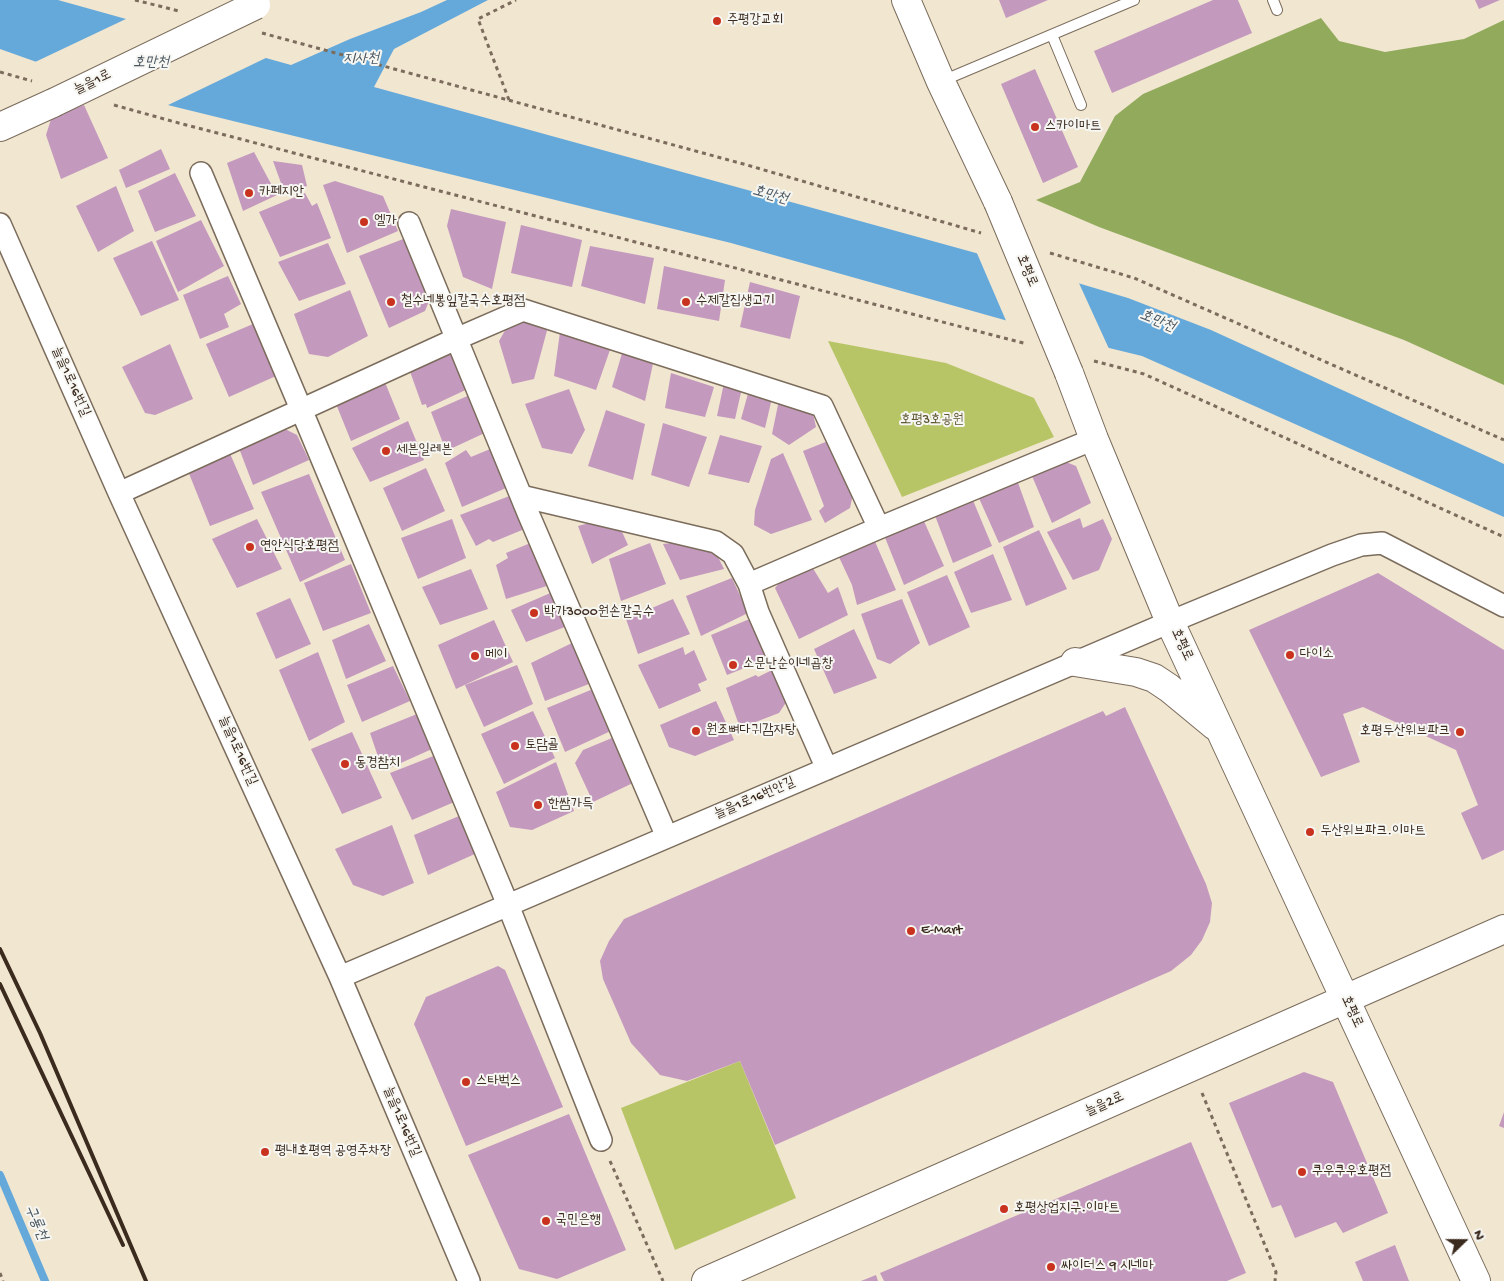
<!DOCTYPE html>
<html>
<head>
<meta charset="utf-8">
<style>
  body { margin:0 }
  #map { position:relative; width:1504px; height:1281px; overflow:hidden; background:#f1e6d0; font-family:"Gochi Hand",sans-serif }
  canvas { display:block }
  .north { position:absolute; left:1439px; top:1216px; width:50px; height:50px; -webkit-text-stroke:4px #f6f6f2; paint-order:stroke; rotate:68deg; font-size:14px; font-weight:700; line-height:20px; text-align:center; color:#3b2a1e }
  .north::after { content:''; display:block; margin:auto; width:18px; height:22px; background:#3b2a1e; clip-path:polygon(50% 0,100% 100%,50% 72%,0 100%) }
</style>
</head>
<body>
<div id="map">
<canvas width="1504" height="1281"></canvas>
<div class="north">N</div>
</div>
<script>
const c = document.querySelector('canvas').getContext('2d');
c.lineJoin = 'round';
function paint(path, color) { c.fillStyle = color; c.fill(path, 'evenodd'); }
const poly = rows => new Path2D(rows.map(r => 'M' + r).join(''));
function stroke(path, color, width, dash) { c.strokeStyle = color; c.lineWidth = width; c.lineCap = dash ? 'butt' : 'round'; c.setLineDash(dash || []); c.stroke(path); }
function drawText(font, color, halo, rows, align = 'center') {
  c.font = font + ' "Gochi Hand","Poor Story",sans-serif'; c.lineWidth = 4; c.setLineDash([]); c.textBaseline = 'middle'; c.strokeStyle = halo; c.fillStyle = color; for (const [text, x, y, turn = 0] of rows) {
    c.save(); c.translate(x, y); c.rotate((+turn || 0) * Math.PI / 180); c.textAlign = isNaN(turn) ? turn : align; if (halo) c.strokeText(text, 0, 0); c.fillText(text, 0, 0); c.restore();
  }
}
paint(poly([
  [828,341,946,363,1034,398,1054,437,902,497],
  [740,1061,796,1198,675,1250,621,1108]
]), '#b8c567');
paint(poly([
  [1321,18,1339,41,1385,52,1464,39,1504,20,1504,385,1404,340,1099,227,1036,200,1080,182,1115,116,1143,94]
]), '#92aa5c');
paint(poly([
  [0,0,58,0,291,65,350,39,421,12,447,0,488,0,394,49,374,87,994,258,1128,298,1211,330,1504,464,1504,517,1142,356,1072,339,731,243,135,97,0,49]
]), '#65a9da');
paint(poly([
  [128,18,173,30,270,56,164,107,134,100,33,63],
  [976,251,1078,281,1110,351,1007,323]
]), '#f1e6d0');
stroke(poly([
  [0,1175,45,1281]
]), '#65a9da', 8);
paint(poly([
  [999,0,1048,0,1006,18],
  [1213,0,1238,0,1252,33,1112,93,1094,51],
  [1475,0,1500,0,1479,9],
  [1035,69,1078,167,1043,183,1001,84],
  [84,105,108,158,61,179,46,135,52,116],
  [161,149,170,169,126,188,119,170],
  [254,152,277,195,243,211,227,163],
  [273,161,302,165,307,186,285,194],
  [175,173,196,216,155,232,138,191],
  [335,181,383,196,398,231,347,253,323,185],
  [116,186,134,231,98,252,76,206],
  [305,193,312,206,317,203,331,238,280,257,259,212],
  [451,209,506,222,492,289,463,277,447,226],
  [201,220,224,266,178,292,156,241],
  [521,225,582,240,572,287,511,273],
  [411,236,433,291,425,311,389,328,359,256],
  [152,241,179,300,141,316,113,258],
  [328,243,346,284,299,301,278,262],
  [590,246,654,258,645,304,581,286],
  [664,266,725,280,719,321,657,309],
  [228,276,241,304,224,314,229,327,200,339,183,295],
  [750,282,800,296,790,339,740,327],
  [350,290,368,336,328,357,309,354,294,314],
  [511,320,549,323,534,379,512,384,499,341],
  [253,324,276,376,229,397,206,344],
  [560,332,611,347,596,390,554,376],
  [170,344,193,399,155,415,145,413,122,367],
  [441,350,458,355,472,387,427,408,426,404,422,405,408,366],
  [623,350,654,359,645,401,612,387],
  [671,373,714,387,705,417,665,408],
  [382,375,400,419,351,441,334,399],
  [724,383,742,388,735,419,717,416],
  [569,389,585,430,572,454,542,448,525,404],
  [749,390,772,398,765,428,741,419],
  [472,394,489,431,446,451,431,412],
  [779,400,812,409,816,427,789,445,772,434],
  [606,410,645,424,633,480,588,466],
  [408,421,424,460,370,482,352,448],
  [663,423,707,437,689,487,651,475],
  [277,425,297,435,309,460,253,485,237,443],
  [720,435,762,446,749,483,708,474],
  [828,441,855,484,850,508,825,523,819,511,824,506,803,451],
  [495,447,513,485,462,507,445,463,466,450,471,457],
  [228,449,254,509,210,526,186,466],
  [783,453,812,520,771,534,754,525,755,510,771,459],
  [1056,458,1076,466,1091,503,1052,523,1029,469],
  [426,468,445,511,402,531,383,488],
  [309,474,345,560,300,582,261,492],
  [1017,480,1034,527,999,543,978,496],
  [512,495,527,528,493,542,489,539,476,546,460,515],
  [972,498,992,546,953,563,934,513],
  [1080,518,1083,528,1103,519,1112,539,1099,570,1073,580,1047,532],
  [257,519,282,569,237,588,212,539],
  [452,519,466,558,418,579,401,538],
  [923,519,944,566,904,585,884,535],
  [600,520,619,525,628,545,592,564,578,526],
  [1039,530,1067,589,1026,606,1003,547],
  [873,537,896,590,857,605,852,585,838,555],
  [533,542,553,584,506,599,496,565,508,558,506,553],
  [680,542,714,549,724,569,680,580,663,544],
  [650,543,666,584,621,601,609,559],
  [993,554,1012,600,971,613,954,572],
  [351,564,371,613,323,631,304,583],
  [811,565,828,593,838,587,848,615,799,639,775,588,785,576],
  [471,569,488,609,440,625,422,587],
  [1378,573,1504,650,1504,850,1482,860,1461,813,1478,805,1456,750,1363,707,1343,714,1360,762,1321,777,1249,630],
  [947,575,970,627,929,646,907,592],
  [732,578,748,613,701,636,686,596],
  [555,591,570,625,526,642,511,610],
  [290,598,311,644,276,659,256,613],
  [673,599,690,634,638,654,626,619],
  [902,599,920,643,890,664,877,659,861,614],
  [752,618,772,657,727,675,711,635],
  [494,620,513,662,456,689,438,645],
  [369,624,386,661,346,679,332,640],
  [854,629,877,678,834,694,814,649],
  [574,642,594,682,545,701,531,663],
  [683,647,685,655,694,650,707,680,698,684,701,691,659,709,638,665],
  [318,652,345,722,309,741,279,670],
  [517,665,533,704,484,727,465,685],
  [393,666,410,701,362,722,347,685],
  [774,669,789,698,779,713,740,728,726,688,756,675,758,677],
  [593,689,613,730,565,752,547,708],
  [716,701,734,740,695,756,669,747,660,725],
  [1125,707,1206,884,1212,903,1210,922,1202,940,1191,955,1171,971,775,1145,740,1061,687,1081,660,1075,631,1043,603,979,600,961,609,941,624,919,1103,711,1106,716],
  [533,711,555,758,504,784,481,734],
  [417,714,432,749,383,771,370,733],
  [352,732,382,798,342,814,311,749],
  [612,738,635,782,593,802,575,763,583,750],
  [436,755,459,800,412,820,390,773],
  [556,762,574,811,532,830,510,827,496,792],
  [459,816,477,853,428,875,414,835],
  [392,825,414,883,383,896,353,885,335,849],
  [498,966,505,970,563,1107,466,1146,414,1024,426,997],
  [1304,1072,1333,1082,1388,1213,1343,1233,1336,1222,1295,1238,1281,1205,1272,1208,1229,1103],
  [1504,1112,1504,1128,1499,1126],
  [569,1114,626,1250,557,1279,519,1269,468,1155],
  [1191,1142,1246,1273,1227,1281,884,1281,880,1273],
  [1395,1245,1409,1281,1363,1281,1355,1262],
  [876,1275,878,1281,861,1281]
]), '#c499be');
const lane = poly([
  [1273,0,1277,10],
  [1052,35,1081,105],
  [942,81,1134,0]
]);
const street = poly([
  [201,173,301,409,508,905,601,1140],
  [409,223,528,513,667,837],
  [0,224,119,493,340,977,469,1281],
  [119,493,456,339,523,310,822,406,879,528],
  [521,496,716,542,733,554,749,584,758,612,827,769],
  [749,584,879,528,1094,439],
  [340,977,1170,622,1332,555,1361,545,1382,543,1504,606]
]);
const secondary = poly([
  [906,0,941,82,998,202],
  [0,127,53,103],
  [1069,373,1094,439,1170,622,1476,1281],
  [1075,662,1136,672,1154,678,1169,688,1215,726],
  [706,1281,1504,929]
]);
stroke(lane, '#7b6c5c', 12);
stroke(street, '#7b6c5c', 24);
stroke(secondary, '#7b6c5c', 30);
stroke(poly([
  [135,0,179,11],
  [262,33,747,165,981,233],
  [0,72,32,81],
  [509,100,478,19,516,0],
  [114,105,175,122,1027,344],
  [1050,253,1134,278,1504,440],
  [1094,361,1144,374,1504,537],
  [1202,1093,1276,1272,1275,1281],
  [610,1161,663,1281],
  [0,1273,3,1281]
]), '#7b6c5c', 3, [4, 4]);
stroke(lane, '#fff', 10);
stroke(street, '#fff', 21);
stroke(secondary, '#fff', 28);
stroke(poly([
  [0,949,40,1033,146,1281],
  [0,984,123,1245]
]), '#3b2a1e', 4);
const secondaryBridge = poly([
  [53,103,256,5],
  [998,202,1069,373]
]);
stroke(secondaryBridge, '#7b6c5c', 30, []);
stroke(secondaryBridge, '#fff', 28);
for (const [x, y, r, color] of [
  [717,21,5,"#c8321e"],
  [1035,127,5,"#c8321e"],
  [249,193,5,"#c8321e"],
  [364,222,5,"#c8321e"],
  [391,302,5,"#c8321e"],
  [686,302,5,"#c8321e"],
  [386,451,5,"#c8321e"],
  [250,547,5,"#c8321e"],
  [534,613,5,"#c8321e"],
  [1290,655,5,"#c8321e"],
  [475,656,5,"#c8321e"],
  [733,665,5,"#c8321e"],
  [696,731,5,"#c8321e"],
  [1460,732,5,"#c8321e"],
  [515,746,5,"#c8321e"],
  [345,764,5,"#c8321e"],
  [538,805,5,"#c8321e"],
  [1310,832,5,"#c8321e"],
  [911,931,5,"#c8321e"],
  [466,1082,5,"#c8321e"],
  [265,1152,5,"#c8321e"],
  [1302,1172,5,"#c8321e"],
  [1004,1209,5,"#c8321e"],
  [546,1221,5,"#c8321e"],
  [1051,1267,5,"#c8321e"]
]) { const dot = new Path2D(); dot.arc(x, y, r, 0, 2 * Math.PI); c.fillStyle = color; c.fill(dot); stroke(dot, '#f6f6f2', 2); }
drawText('14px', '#3b2a1e', '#f6f6f2', [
  ["주평강교회",727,21],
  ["스카이마트",1045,127],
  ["카페지안",259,193],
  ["엘가",374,222],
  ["철수네뽕잎칼국수호평점",401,302],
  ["수제칼집생고기",696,302],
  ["세븐일레븐",396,451],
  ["연안식당호평점",260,547],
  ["박가3000원손칼국수",544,613],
  ["다이소",1300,655],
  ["메이",485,656],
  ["소문난순이네곱창",743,665],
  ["원조뼈다귀감자탕",706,731],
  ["호평두산위브파크",1450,732,"right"],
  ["토담골",525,746],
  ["동경참치",355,764],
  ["한쌈가득",548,805],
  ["두산위브파크.이마트",1320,832],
  ["E-Mart",921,931],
  ["스타벅스",476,1082],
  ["평내호평역 공영주차장",275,1152],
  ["쿠우쿠우호평점",1312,1172],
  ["호평상업지구.이마트",1014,1209],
  ["국민은행",556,1221],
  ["싸이더스 9 시네마",1061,1267]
], 'left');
drawText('14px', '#3b2a1e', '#f6f6f2', [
  ["늘을1로",93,83,-26],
  ["호평로",1026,271,67],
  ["늘을1로16번길",70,382,66],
  ["호평로",1181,645,65],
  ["늘을1로16번길",237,751,66],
  ["늘을1로16번안길",755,799,-23],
  ["호평로",1351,1012,65],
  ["늘을2로",1105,1105,-24],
  ["늘을1로16번길",401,1122,67]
]);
drawText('14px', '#605834', '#f6f6f2', [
  ["호평3호공원",932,421]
]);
drawText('italic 15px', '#4a5660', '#f6f6f2', [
  ["지사천",361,60],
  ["호만천",151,64],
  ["호만천",770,196,15],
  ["호만천",1157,322,22],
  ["구룡천",35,1223,67]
]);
</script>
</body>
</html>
